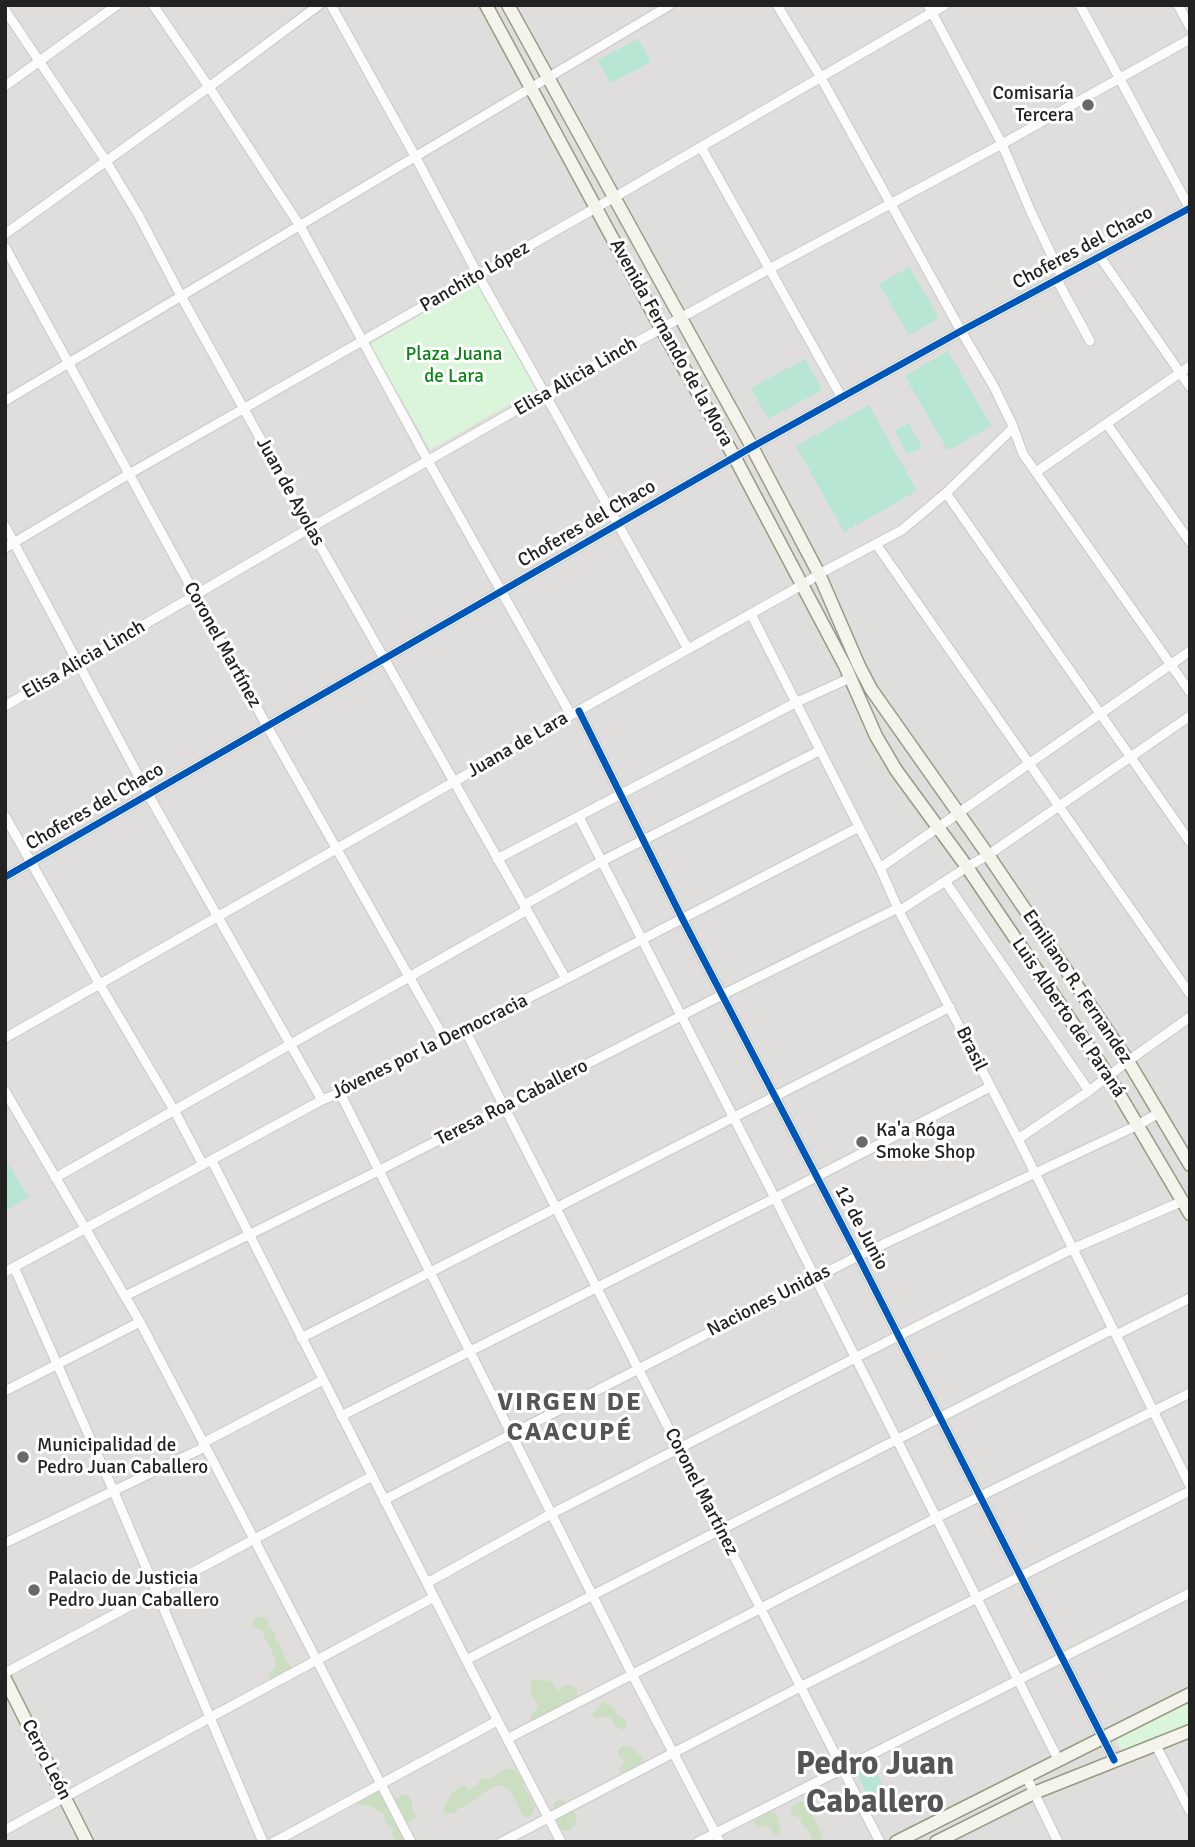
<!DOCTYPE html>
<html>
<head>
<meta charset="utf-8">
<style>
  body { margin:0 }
  #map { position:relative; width:1195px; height:1847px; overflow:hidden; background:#f0eeeb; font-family:Signika,sans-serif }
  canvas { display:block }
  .frame { position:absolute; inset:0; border:7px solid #222; pointer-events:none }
</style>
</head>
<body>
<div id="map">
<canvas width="1195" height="1847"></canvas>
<div class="frame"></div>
</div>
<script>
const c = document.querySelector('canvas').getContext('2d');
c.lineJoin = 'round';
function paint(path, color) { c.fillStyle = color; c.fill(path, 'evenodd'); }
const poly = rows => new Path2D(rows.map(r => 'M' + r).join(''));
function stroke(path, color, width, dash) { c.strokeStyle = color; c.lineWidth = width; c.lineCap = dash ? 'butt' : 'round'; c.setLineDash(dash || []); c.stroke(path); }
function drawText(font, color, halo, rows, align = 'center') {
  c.font = font + ' Signika,sans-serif'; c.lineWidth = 6; c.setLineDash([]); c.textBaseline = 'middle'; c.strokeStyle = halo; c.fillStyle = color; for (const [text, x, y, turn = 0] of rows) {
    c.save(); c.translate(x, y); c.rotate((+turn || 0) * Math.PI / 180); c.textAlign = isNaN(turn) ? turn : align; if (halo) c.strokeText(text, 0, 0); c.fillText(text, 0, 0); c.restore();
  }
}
paint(poly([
  [5,5,1190,5,1190,1842,5,1842]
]), '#dfdedc');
paint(poly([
  [263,1617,268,1620,268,1626,273,1630,276,1641,279,1642,287,1662,294,1669,272,1680,268,1675,276,1665,271,1648,264,1637,263,1631,255,1627,253,1624,253,1618],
  [532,1679,551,1681,558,1691,565,1685,572,1685,577,1689,578,1695,571,1701,561,1704,558,1709,535,1723,530,1718,531,1715,537,1709,538,1704,531,1693,530,1687],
  [604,1702,612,1706,619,1716,625,1719,627,1725,624,1730,615,1727,610,1718,608,1717,595,1718,592,1716,601,1703],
  [622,1746,629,1746,643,1758,644,1764,624,1775,619,1771,625,1760,620,1758,618,1753,618,1750],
  [504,1769,514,1769,522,1778,524,1787,535,1806,532,1815,526,1817,523,1815,510,1790,501,1785,491,1788,462,1808,460,1807,454,1813,444,1813,443,1810,452,1793,461,1786,465,1786,469,1790,477,1785,480,1780,492,1778],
  [375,1789,382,1796,394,1800,402,1795,406,1795,409,1796,412,1801,412,1808,416,1817,404,1825,406,1834,402,1840,395,1840,392,1835,393,1829,386,1823,384,1814,372,1807,359,1804,358,1801],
  [562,1799,564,1801,566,1807,572,1809,577,1817,575,1826,569,1830,562,1830,557,1825,556,1816,553,1813,554,1803,556,1801],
  [801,1802,806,1803,811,1807,812,1813,823,1837,819,1842,813,1841,808,1829,802,1825,800,1818,794,1816,789,1811,793,1806],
  [768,1812,777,1814,777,1818,781,1830,780,1836,773,1834,771,1828,765,1826,758,1827,754,1822,758,1817,764,1816]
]), '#cbdec1');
paint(poly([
  [477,282,537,389,430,450,370,344],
  [1190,1701,1190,1724,1122,1751,1115,1738]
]), '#daf5da');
paint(poly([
  [638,39,651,62,610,83,598,60],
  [909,267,939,318,909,335,879,284],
  [948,351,991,426,948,451,905,376],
  [805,359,822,390,768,419,751,388],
  [869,405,917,491,844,532,796,446],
  [909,423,922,448,907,455,895,430],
  [5,1159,29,1197,5,1211],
  [873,1766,886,1791,869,1799,857,1774]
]), '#b7e6d2');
const street = poly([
  [153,5,209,87,300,226,428,461,571,715],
  [331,5,415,156,478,275,688,649],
  [777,5,820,76,961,331,994,387,1012,424,1023,454,1190,692],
  [928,5,1002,144,1031,212,1062,277],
  [1080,5,1190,209],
  [1178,5,1190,27],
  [5,10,106,161,139,216,181,296,310,528,566,979],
  [5,86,117,5],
  [701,147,842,398],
  [5,234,209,87,319,5],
  [5,247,267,726,445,1040],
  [1100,257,1190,387],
  [1057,280,1090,341],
  [5,401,670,5],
  [1107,424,1190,542],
  [1036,472,1190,366],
  [946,493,1190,842],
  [5,526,148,794,322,1100],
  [876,544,1190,994],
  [5,548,129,474,613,198,945,5],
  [751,614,880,868,899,911,1018,1139,1116,1335,1190,1486],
  [5,706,310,528,597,364,769,269,1002,144,1190,39],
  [579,711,682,918,858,1256,1114,1760],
  [5,816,100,985,174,1110,203,1165],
  [579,817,775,1198,1059,1761],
  [497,859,795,703,850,678],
  [880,868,1190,651],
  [5,877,752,447,961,331,1190,208],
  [945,881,1089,1091],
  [524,905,602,861,819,751],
  [899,911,967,867,988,855,1190,716],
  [465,1030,880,1842],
  [5,1038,571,715,802,585,819,574,902,530,946,493,1013,428],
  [5,1091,140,1322,254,1539,411,1842],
  [340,1093,632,1674,720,1842],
  [1018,1139,1089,1091,1128,1061,1190,1017],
  [212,1161,466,1660,561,1842],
  [55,1178,527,910],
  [14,1267,114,1492,263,1842],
  [5,1272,322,1100,340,1093,566,979,859,827],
  [125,1296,378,1171,722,995,898,908],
  [1116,1335,1190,1298],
  [301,1338,950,1007],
  [5,1391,140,1322],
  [341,1416,775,1198,990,1087],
  [203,1443,323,1380],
  [384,1500,858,1256,1138,1125,1159,1113],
  [5,1543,205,1447],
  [427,1583,551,1514,898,1336,1072,1249,1183,1201],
  [466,1660,1113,1329],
  [5,1673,372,1476],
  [507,1739,936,1518,1190,1393],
  [1155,1744,1190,1811],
  [1026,1776,1058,1842],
  [5,1830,211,1717,434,1597],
  [274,1842,497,1721],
  [502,1842,800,1687,1190,1491],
  [698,1842,1190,1593]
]);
const secondary = poly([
  [486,5,661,328,735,458,845,666,876,736,896,770,967,867,1109,1077,1190,1214],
  [508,5,752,447,819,574,859,666,871,689,988,855,1128,1061,1190,1165],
  [5,1679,87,1842],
  [896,1842,1190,1694],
  [936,1842,1034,1793,1190,1731]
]);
stroke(street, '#c9c8c7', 11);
stroke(secondary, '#999a82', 15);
stroke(street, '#fdfcfc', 9);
stroke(secondary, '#f4f4ed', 12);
stroke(poly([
  [579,711,682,918,858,1256,1114,1760],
  [5,877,752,447,961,331,1190,208]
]), '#0057b8', 7);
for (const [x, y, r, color] of [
  [1088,105,7,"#6a6968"],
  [862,1142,7,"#6a6968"],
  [23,1457,7,"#6a6968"],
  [34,1590,7,"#6a6968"]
]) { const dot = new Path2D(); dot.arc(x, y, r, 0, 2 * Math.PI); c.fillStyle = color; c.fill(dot); stroke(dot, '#fff', 2.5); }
drawText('19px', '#222', '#fff', [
  ["Comisaría",1074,94,"right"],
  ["Tercera",1074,116,"right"],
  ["Ka'a Róga",876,1131],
  ["Smoke Shop",876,1153],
  ["Municipalidad de",37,1446],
  ["Pedro Juan Caballero",37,1468],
  ["Palacio de Justicia",48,1579],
  ["Pedro Juan Caballero",48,1601]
], 'left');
drawText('19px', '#222', '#fff', [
  ["Choferes del Chaco",1083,248,-28],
  ["Panchito López",475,277,-30],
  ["Avenida Fernando de la Mora",671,343,61],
  ["Elisa Alicia Linch",576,377,-30],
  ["Juan de Ayolas",290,492,61],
  ["Choferes del Chaco",587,524,-30],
  ["Coronel Martínez",222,645,61],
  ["Elisa Alicia Linch",84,660,-30],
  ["Juana de Lara",518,745,-30],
  ["Choferes del Chaco",95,807,-30],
  ["Emiliano R. Fernandez",1077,987,56],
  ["Luis Alberto del Paraná",1068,1018,56],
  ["Jóvenes por la Democracia",430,1047,-26],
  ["Brasil",971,1049,64],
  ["Teresa Roa Caballero",512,1103,-27],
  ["12 de Junio",861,1228,62],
  ["Naciones Unidas",769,1301,-27],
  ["Coronel Martínez",701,1492,63],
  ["Cerro León",46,1760,63]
]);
drawText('19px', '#0c8416', '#fff', [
  ["Plaza Juana",454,355],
  ["de Lara",454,377]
]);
c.letterSpacing = '2px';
drawText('bold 26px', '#555', '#fff', [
  ["VIRGEN DE",570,1403],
  ["CAACUPÉ",570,1433]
]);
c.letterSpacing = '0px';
drawText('bold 33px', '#555', '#fff', [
  ["Pedro Juan",875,1765],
  ["Caballero",875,1803]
]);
</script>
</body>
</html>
